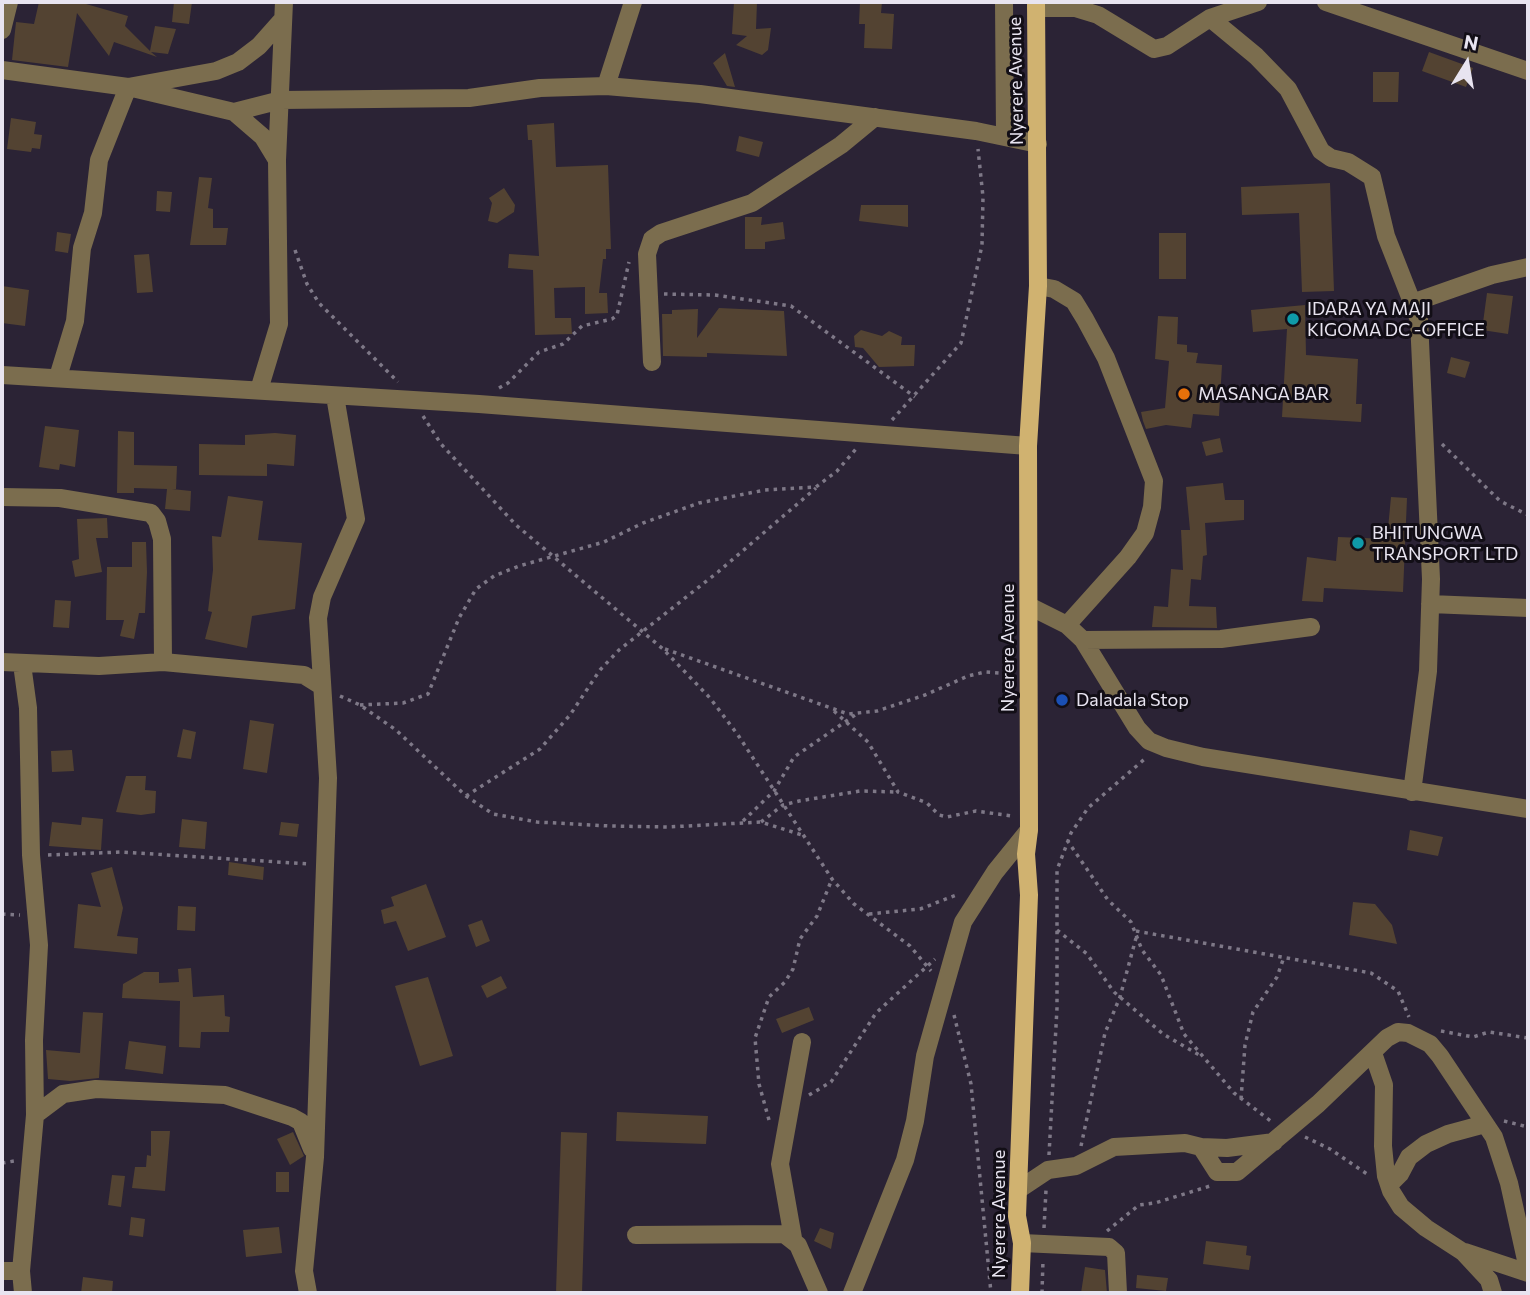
<!DOCTYPE html>
<html>
<head>
<meta charset="utf-8">
<style>
  body { margin:0 }
  #map { position:relative; width:1530px; height:1295px; overflow:hidden; background:#2b2335; font-family:Commissioner,sans-serif }
  canvas { display:block }
  .frame { position:absolute; inset:0; border:4px solid #e8e4f0; pointer-events:none }
  .north { position:absolute; left:1432px; top:28px; width:70px; height:70px; -webkit-text-stroke:5px #120e16; paint-order:stroke; rotate:11deg; font-size:19px; font-weight:700; line-height:28px; text-align:center; color:#e8e4f0 }
  .north::after { content:''; display:block; margin:auto; width:24px; height:32px; background:#e8e4f0; clip-path:polygon(50% 0,100% 100%,50% 72%,0 100%) }
</style>
</head>
<body>
<div id="map">
<canvas width="1530" height="1295"></canvas>
<div class="frame"></div>
<div class="north">N</div>
</div>
<script>
const c = document.querySelector('canvas').getContext('2d');
c.lineJoin = 'round';
function paint(path, color) { c.fillStyle = color; c.fill(path, 'evenodd'); }
const poly = rows => new Path2D(rows.map(r => 'M' + r).join(''));
function stroke(path, color, width, dash) { c.strokeStyle = color; c.lineWidth = width; c.lineCap = dash ? 'butt' : 'round'; c.setLineDash(dash || []); c.stroke(path); }
function drawText(font, color, halo, rows, align = 'center') {
  c.font = font + ' Commissioner,sans-serif'; c.lineWidth = 6; c.setLineDash([]); c.textBaseline = 'middle'; c.strokeStyle = halo; c.fillStyle = color; for (const [text, x, y, turn = 0] of rows) {
    c.save(); c.translate(x, y); c.rotate((+turn || 0) * Math.PI / 180); c.textAlign = isNaN(turn) ? turn : align; if (halo) c.strokeText(text, 0, 0); c.fillText(text, 0, 0); c.restore();
  }
}
paint(poly([
  [39,2,79,2,128,16,125,26,150,51,155,26,176,29,168,54,151,52,157,57,114,42,109,56,77,13,68,67,12,60,16,22,34,24],
  [174,2,192,2,189,24,172,22],
  [734,2,757,2,756,29,771,28,768,50,762,55,736,45,747,36,732,34],
  [860,2,882,2,881,13,894,14,892,49,864,48,865,24,859,24],
  [1429,52,1473,68,1466,87,1422,71],
  [725,53,735,87,727,86,713,63],
  [1373,72,1399,72,1398,102,1373,102],
  [11,118,36,122,34,134,42,135,40,149,32,148,31,152,7,149],
  [554,123,556,167,608,165,611,249,606,249,606,259,603,259,599,293,607,293,608,313,585,314,585,287,554,288,555,318,571,318,572,334,535,335,533,270,508,268,509,254,539,256,532,140,528,140,527,125],
  [739,136,763,142,759,157,736,151],
  [199,177,212,178,208,208,213,209,213,228,228,228,226,245,190,245],
  [1330,183,1334,291,1302,292,1299,213,1242,215,1241,187],
  [504,188,515,205,514,212,497,223,488,221,492,203,489,198],
  [157,191,172,192,170,212,156,211],
  [861,205,908,205,908,227,859,221],
  [745,217,762,217,761,225,783,222,785,239,765,242,765,249,745,249],
  [57,232,71,234,68,253,55,251],
  [1159,233,1186,233,1186,279,1159,279],
  [149,254,153,292,137,293,134,255],
  [2,286,29,290,25,326,2,323],
  [1487,293,1513,296,1508,334,1482,330],
  [1305,305,1306,355,1358,359,1356,404,1362,404,1361,422,1282,417,1287,329,1253,332,1251,310],
  [719,308,784,311,787,356,707,353,707,357,663,356,662,314,672,314,672,310,698,309,697,338],
  [1158,316,1178,317,1177,344,1187,345,1187,352,1198,353,1196,363,1222,365,1219,416,1193,414,1191,428,1166,425,1146,429,1143,421,1141,412,1165,408,1169,361,1155,359],
  [861,330,882,336,889,331,902,337,901,345,915,345,914,366,879,367,863,348,855,347,854,336],
  [1451,357,1470,362,1465,378,1447,373],
  [45,426,79,430,75,467,60,464,59,470,39,467],
  [118,431,134,432,134,465,177,466,176,489,172,489,191,491,190,511,165,509,167,489,134,488,134,493,117,493],
  [275,433,296,435,294,466,267,464,267,476,199,475,199,444,245,445,245,435],
  [1220,438,1223,452,1206,456,1202,442],
  [1223,483,1225,500,1244,500,1244,520,1205,523,1207,555,1203,556,1201,580,1191,579,1189,606,1216,607,1217,628,1152,627,1154,606,1168,607,1171,569,1183,570,1181,530,1190,530,1186,487],
  [228,496,263,501,258,540,302,543,295,609,252,616,247,648,205,639,212,612,208,611,213,570,212,536,221,537],
  [1391,497,1407,498,1403,592,1324,588,1323,602,1302,601,1307,557,1336,561,1338,537,1387,539],
  [107,518,108,538,96,538,102,572,75,577,72,561,79,559,77,519],
  [132,542,146,542,147,572,145,613,139,613,134,639,120,636,124,620,106,620,107,567,132,567],
  [55,600,71,601,69,628,53,627],
  [250,720,274,724,267,773,243,769],
  [183,729,196,732,191,759,177,757],
  [72,750,74,771,52,772,51,751],
  [126,776,146,776,145,790,156,791,155,813,141,815,116,812],
  [82,817,103,819,101,850,49,846,52,822,81,825],
  [182,819,207,822,205,849,179,847],
  [281,822,299,824,297,837,279,835],
  [1410,830,1443,837,1438,856,1407,850],
  [229,862,264,867,263,880,228,875],
  [112,867,123,908,117,936,138,938,137,954,74,948,78,904,101,907,91,873],
  [426,884,446,937,408,951,396,921,384,924,381,910,394,906,391,897],
  [1353,902,1375,904,1392,925,1397,944,1349,935],
  [178,906,196,907,195,931,177,930],
  [482,920,490,941,476,947,468,925],
  [191,968,193,997,224,995,225,1016,230,1017,229,1032,201,1032,200,1048,179,1047,180,1001,122,998,123,984,144,972,159,972,159,983,179,982,178,969],
  [501,976,507,988,487,998,481,986],
  [428,977,453,1056,420,1066,395,986],
  [809,1007,814,1020,782,1033,776,1019],
  [83,1012,103,1013,99,1078,70,1081,48,1079,46,1050,80,1053],
  [129,1041,166,1046,163,1074,125,1069],
  [617,1112,708,1116,706,1144,616,1141],
  [151,1131,170,1131,165,1191,132,1188,135,1167,146,1167,147,1155,151,1156],
  [293,1132,304,1156,290,1165,277,1139],
  [561,1132,587,1133,582,1293,556,1293],
  [276,1172,289,1172,289,1192,276,1192],
  [112,1175,125,1176,121,1207,108,1205],
  [131,1217,145,1219,143,1237,129,1235],
  [279,1227,282,1253,246,1257,243,1230],
  [820,1228,834,1233,831,1249,814,1241],
  [1206,1241,1247,1246,1246,1255,1251,1256,1249,1270,1203,1264],
  [1085,1267,1105,1270,1107,1293,1081,1293],
  [1137,1275,1168,1278,1166,1291,1136,1288],
  [83,1277,113,1281,112,1293,81,1293]
]), '#534332');
stroke(poly([
  [295,250,307,284,319,303,398,382],
  [664,294,715,295,791,306,915,397],
  [499,388,508,383,539,352,563,344,582,326,612,319,617,315,629,262],
  [423,416,441,444,516,525,663,649,710,698,738,735,832,879,854,904,910,946,931,971],
  [892,420,961,343,982,245,983,197,978,149],
  [1442,444,1500,501,1528,515],
  [665,649,848,714,877,711,925,695,968,676,985,672,1013,674],
  [340,696,360,705,396,730,466,796,493,814,537,822,610,826,668,827,761,822,802,835],
  [360,705,403,703,428,694,459,618,476,589,494,576,519,566,604,542,643,523,699,503,765,490,816,487,837,471,856,449],
  [834,711,868,742,898,792,927,803,939,815,947,817,976,811,1012,816],
  [466,796,540,749,570,715,600,670,619,650,718,572,816,488],
  [743,821,774,791,794,757,855,715],
  [761,822,783,805,799,801,860,791,898,792],
  [1067,840,1108,900,1131,922,1142,950,1161,975,1184,1034,1234,1093,1272,1122],
  [48,855,121,852,310,864],
  [2,914,20,915],
  [869,914,920,909,959,894],
  [1057,930,1087,954,1114,992,1163,1034,1201,1056],
  [1136,931,1371,973,1398,991,1409,1017],
  [954,1015,971,1084,991,1293],
  [1441,1031,1473,1037,1489,1032,1528,1038],
  [809,1095,831,1082,876,1013,935,959],
  [1241,1099,1245,1045,1253,1012,1277,977,1284,957],
  [769,1120,759,1084,755,1038,769,997,785,982,793,969,800,939,817,916,832,879],
  [1504,1121,1528,1127],
  [1305,1137,1330,1149,1370,1176],
  [1081,1146,1105,1033,1120,997,1136,938],
  [1049,1155,1057,1008,1057,870,1071,833,1088,808,1147,757],
  [2,1163,14,1161],
  [1044,1228,1046,1190],
  [1107,1231,1139,1205,1155,1203,1210,1186],
  [1042,1293,1043,1260]
]), '#7e7887', 3.5, [3.5, 5]);
stroke(poly([
  [1004,2,1005,136],
  [1326,2,1528,71],
  [1036,8,1075,8,1098,15,1154,49,1167,46,1210,18,1258,2],
  [1210,18,1256,56,1288,89,1321,151,1331,158,1348,162,1372,177,1386,236,1419,320,1431,579,1428,671,1412,792],
  [2,30,9,2],
  [2,70,128,87,234,112,281,100,469,98,540,88,606,86,700,94,976,131,1038,144],
  [606,86,633,2],
  [234,112,263,137,277,160],
  [1038,286,1054,289,1074,301,1085,319,1106,358,1154,481,1152,507,1145,533,1128,557,1067,625],
  [1412,303,1492,275,1528,267],
  [652,362,647,254,652,239,661,233,752,203,841,145,875,117],
  [2,375,479,404,1028,446],
  [58,377,75,321,82,248,93,213,99,160,128,87,216,71,238,62,259,46,283,19],
  [259,390,279,324,277,160,284,2],
  [2,497,60,498,151,513,157,521,162,539,163,662],
  [1430,604,1528,608],
  [1029,606,1067,625,1083,640,1137,728,1149,741,1166,748,1203,757,1528,809],
  [1083,640,1221,639,1311,627],
  [2,662,99,666,163,662,304,675,320,685],
  [22,664,28,708,31,855,39,945,34,1040,35,1115,21,1271,23,1293],
  [1373,1053,1384,1085,1383,1146,1386,1176,1391,1191,1401,1207,1426,1228,1463,1252,1489,1280,1493,1293],
  [35,1115,63,1094,96,1089,225,1095,292,1117,301,1122,312,1149],
  [1201,1147,1227,1148,1274,1142],
  [1390,1184,1400,1174,1409,1157,1426,1144,1448,1134,1485,1124],
  [1018,1190,1048,1170,1076,1166,1114,1147,1185,1143,1201,1147,1217,1172,1237,1172,1318,1104,1387,1038,1398,1032,1408,1033,1430,1044,1440,1056,1494,1137,1509,1183,1528,1269],
  [636,1235,784,1234,798,1245,819,1293],
  [793,1238,780,1164,802,1042],
  [1022,1243,1109,1247,1116,1253,1118,1293],
  [1465,1252,1528,1273],
  [2,1271,21,1271],
  [308,1293,304,1271,315,1157,328,778,318,618,322,597,356,519,335,396],
  [852,1293,905,1160,915,1121,925,1056,963,922,995,872,1029,830]
]), '#7b6d4e', 18);
stroke(poly([
  [1020,1293,1022,1243,1017,1216,1029,895,1026,854,1029,830,1028,446,1038,286,1036,2]
]), '#d0b270', 18);
for (const [x, y, r, color] of [
  [1293,319,7,"#0f9aa8"],
  [1184,394,7,"#e8710a"],
  [1358,543,7,"#0f9aa8"],
  [1062,700,7,"#1a4fb4"]
]) { const dot = new Path2D(); dot.arc(x, y, r, 0, 2 * Math.PI); c.fillStyle = color; c.fill(dot); stroke(dot, '#120e16', 2.5); }
drawText('18px', '#e8e4f0', '#120e16', [
  ["Nyerere Avenue",1016,81,-91],
  ["Nyerere Avenue",1008,648,-90],
  ["Nyerere Avenue",999,1214,-90]
]);
drawText('18px', '#e8e4f0', '#120e16', [
  ["IDARA YA MAJI",1307,309],
  ["KIGOMA DC -OFFICE",1307,330],
  ["MASANGA BAR",1198,394],
  ["BHITUNGWA",1372,533],
  ["TRANSPORT LTD",1372,554],
  ["Daladala Stop",1076,700]
], 'left');
</script>
</body>
</html>
